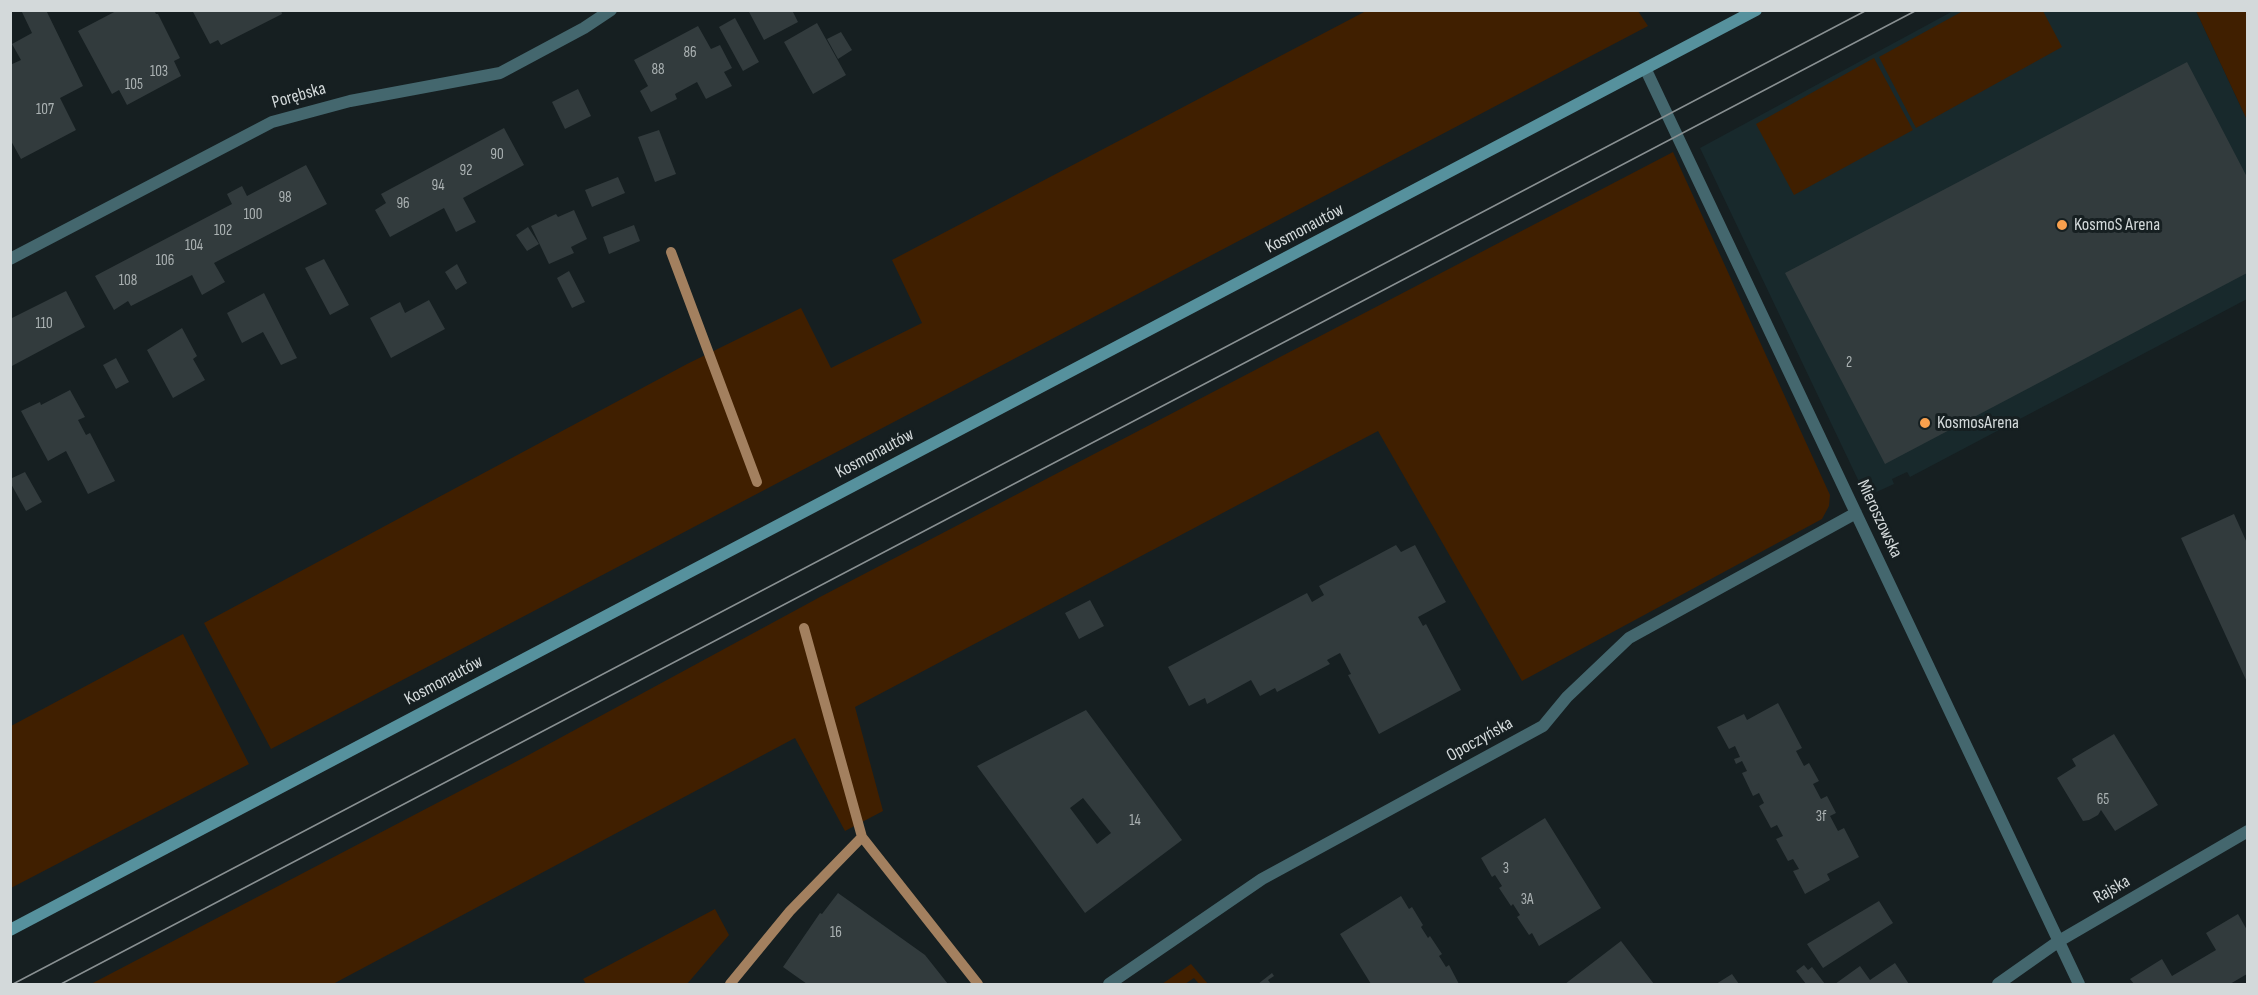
<!DOCTYPE html>
<html>
<head>
<meta charset="utf-8">
<style>
  body { margin:0 }
  #map { position:relative; width:2258px; height:995px; overflow:hidden; background:#161f21; font-family:"Sofia Sans Condensed",sans-serif }
  canvas { display:block }
  .frame { position:absolute; inset:0; border:12px solid #d3d9da; pointer-events:none }
</style>
</head>
<body>
<div id="map">
<canvas width="2258" height="995"></canvas>
<div class="frame"></div>
</div>
<script>
const c = document.querySelector('canvas').getContext('2d');
c.lineJoin = 'round';
function paint(path, color) { c.fillStyle = color; c.fill(path, 'evenodd'); }
const poly = rows => new Path2D(rows.map(r => 'M' + r).join(''));
function stroke(path, color, width, dash) { c.strokeStyle = color; c.lineWidth = width; c.lineCap = dash ? 'butt' : 'round'; c.setLineDash(dash || []); c.stroke(path); }
function drawText(font, color, halo, rows, align = 'center') {
  c.font = font + ' "Sofia Sans Condensed",sans-serif'; c.lineWidth = 6; c.setLineDash([]); c.textBaseline = 'middle'; c.strokeStyle = halo; c.fillStyle = color; for (const [text, x, y, turn = 0] of rows) {
    c.save(); c.translate(x, y); c.rotate((+turn || 0) * Math.PI / 180); c.textAlign = isNaN(turn) ? turn : align; if (halo) c.strokeText(text, 0, 0); c.fillText(text, 0, 0); c.restore();
  }
}
paint(poly([
  [1953,11,2196,11,2247,120,2247,299,1910,477,1907,472,1892,479,1894,484,1872,494,1861,486,1700,148]
]), '#18292c');
paint(poly([
  [1366,11,1638,11,1648,26,271,749,204,623,687,364,801,308,831,368,922,323,892,260],
  [1963,11,2043,11,2062,47,1916,128,1879,57],
  [2196,11,2247,11,2247,120],
  [1874,58,1913,130,1794,195,1756,124],
  [1673,152,1830,495,1829,506,1822,519,1522,681,1378,431,855,707,883,811,845,831,795,738,333,984,91,984,523,758,820,597],
  [183,634,249,764,11,888,11,726],
  [715,909,729,935,687,984,586,984,583,979],
  [1191,964,1208,984,1199,984,1194,978,1185,984,1162,984]
]), '#401f00');
stroke(poly([
  [671,252,757,482],
  [862,837,978,984],
  [730,984,790,911,862,837,804,628]
]), '#a3805f', 10);
paint(poly([
  [21,10,46,10,83,86,60,98,76,130,21,159,10,139,10,65,21,60,12,44,32,33],
  [118,10,154,10,156,14,158,14,180,58,174,61,181,76,127,105,119,90,112,94,78,31],
  [192,10,281,10,282,14,221,45,218,40,210,44],
  [748,10,792,10,798,22,764,40],
  [735,18,759,62,743,71,719,27],
  [817,23,846,75,813,94,784,42],
  [698,26,711,49,720,45,732,68,724,72,732,86,706,99,697,82,675,94,677,99,651,112,640,91,648,86,634,60],
  [841,32,852,50,838,59,827,39],
  [2187,62,2247,177,2247,273,1885,464,1785,273],
  [578,89,591,116,565,129,552,102],
  [504,128,524,165,463,198,476,222,456,232,444,208,390,237,375,210,386,203,381,194],
  [659,130,676,174,655,182,638,137],
  [306,165,327,204,214,263,225,282,202,295,192,275,131,306,128,301,114,310,95,276,232,204,227,194,242,186,247,196],
  [618,177,625,193,592,207,585,190],
  [574,210,587,239,571,247,574,253,549,264,531,226,556,214,558,217],
  [634,225,640,241,609,254,603,237],
  [528,227,539,244,527,251,516,235],
  [324,259,349,305,330,315,305,268],
  [457,264,467,283,456,290,445,272],
  [569,271,585,302,572,308,557,278],
  [66,291,85,327,10,367,10,319],
  [264,293,297,358,281,365,263,332,242,343,227,313],
  [429,300,445,329,391,358,370,318,400,302,405,313],
  [182,328,197,356,193,359,205,380,173,398,147,350],
  [116,358,129,382,116,389,103,365],
  [70,390,85,417,78,420,86,435,90,433,115,481,88,494,66,451,48,461,21,411,40,402,41,405],
  [25,472,42,502,26,511,10,482,10,479],
  [2234,514,2247,543,2247,682,2181,538],
  [1396,545,1401,552,1415,545,1446,602,1418,617,1423,626,1426,624,1461,690,1379,734,1348,675,1351,674,1340,653,1327,660,1330,664,1277,692,1275,688,1260,696,1251,680,1207,704,1205,698,1189,706,1168,667,1307,593,1312,602,1324,595,1319,586],
  [1090,600,1104,626,1079,639,1065,613],
  [1778,703,1802,748,1796,751,1804,766,1809,763,1819,781,1813,784,1821,799,1827,796,1836,813,1830,816,1838,831,1844,828,1859,857,1827,874,1830,880,1805,894,1793,871,1799,869,1793,859,1788,861,1776,839,1783,836,1777,825,1771,828,1759,806,1764,803,1759,793,1753,796,1742,773,1747,771,1742,761,1736,764,1734,759,1740,757,1735,746,1729,749,1717,727,1744,714,1747,720],
  [1086,710,1182,840,1085,913,977,766],
  [1083,798,1111,833,1097,844,1070,808],
  [2114,734,2158,805,2115,831,2101,810,2098,815,2089,820,2083,821,2057,778,2076,766,2072,759],
  [1545,818,1601,908,1539,946,1532,933,1529,935,1517,917,1520,915,1513,904,1511,906,1499,888,1502,886,1495,875,1492,877,1481,858],
  [838,893,925,955,948,984,807,984,783,967,820,913,822,914],
  [1401,896,1409,909,1412,907,1423,925,1421,927,1428,938,1430,936,1442,954,1439,956,1446,967,1449,965,1459,984,1371,984,1340,934],
  [1879,901,1893,923,1823,968,1807,944],
  [2238,914,2247,930,2247,974,2230,984,2134,984,2130,979,2162,959,2172,976,2216,950,2206,933],
  [1621,941,1654,984,1565,984],
  [1895,963,1909,984,1835,984,1860,966,1870,980],
  [1804,965,1808,970,1812,967,1825,984,1806,984,1796,971],
  [1272,973,1274,976,1268,980,1271,984,1258,984],
  [1732,974,1739,984,1716,984]
]), '#323b3d');
stroke(poly([
  [1646,70,2079,984],
  [10,259,272,122,350,101,500,73,584,28,611,10],
  [1109,984,1262,879,1543,726,1567,697,1629,638,1856,513],
  [1998,984,2059,941,2248,831]
]), '#44676e', 12);
stroke(poly([
  [10,930,1756,10]
]), '#56919d', 12);
stroke(poly([
  [13,984,1867,10],
  [61,984,1917,10]
]), '#899092', 1.5);
for (const [x, y, r, color] of [
  [2062,225,6,"#f9a04d"],
  [1925,423,6,"#f9a04d"]
]) { const dot = new Path2D(); dot.arc(x, y, r, 0, 2 * Math.PI); c.fillStyle = color; c.fill(dot); stroke(dot, '#161f21', 2); }
drawText('15px', '#abb2b3', null, [
  ["86",690,53],
  ["88",658,70],
  ["103",159,72],
  ["105",134,85],
  ["107",45,110],
  ["90",497,155],
  ["92",466,171],
  ["94",438,186],
  ["98",285,198],
  ["96",403,204],
  ["100",253,215],
  ["102",223,231],
  ["104",194,246],
  ["106",165,261],
  ["108",128,281],
  ["110",44,324],
  ["2",1849,363],
  ["65",2103,800],
  ["3f",1821,817],
  ["14",1135,821],
  ["3",1506,869],
  ["3A",1527,900],
  ["16",836,933]
]);
drawText('18px', '#d3d9da', '#161f21', [
  ["Porębska",299,96,-16],
  ["Kosmonautów",1305,229,-28],
  ["Kosmonautów",875,454,-28],
  ["Mieroszowska",1879,519,65],
  ["Kosmonautów",444,681,-28],
  ["Opoczyńska",1480,740,-29],
  ["Rajska",2112,890,-30]
]);
drawText('18px', '#d3d9da', '#161f21', [
  ["KosmoS Arena",2074,225],
  ["KosmosArena",1937,423]
], 'left');
</script>
</body>
</html>
